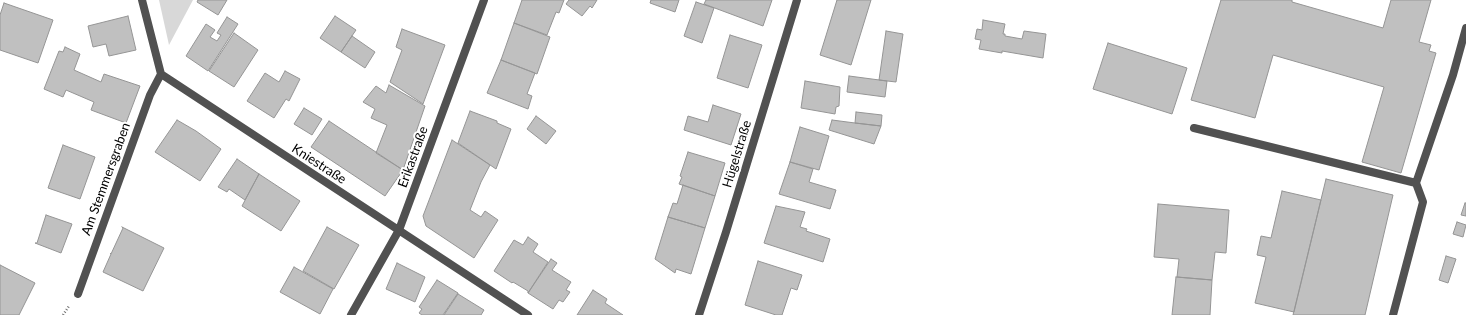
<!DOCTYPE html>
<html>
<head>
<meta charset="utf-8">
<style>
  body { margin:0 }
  canvas { display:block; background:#fff }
</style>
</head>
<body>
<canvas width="1466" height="315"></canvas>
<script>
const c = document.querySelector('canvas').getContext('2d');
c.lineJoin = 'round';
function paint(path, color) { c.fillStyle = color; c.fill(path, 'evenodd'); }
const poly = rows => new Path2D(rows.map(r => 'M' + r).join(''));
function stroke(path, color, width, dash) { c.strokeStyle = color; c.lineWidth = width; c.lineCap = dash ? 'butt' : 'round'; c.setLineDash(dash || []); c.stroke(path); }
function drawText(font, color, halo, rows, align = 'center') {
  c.font = font + ' Lato,sans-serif'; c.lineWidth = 4; c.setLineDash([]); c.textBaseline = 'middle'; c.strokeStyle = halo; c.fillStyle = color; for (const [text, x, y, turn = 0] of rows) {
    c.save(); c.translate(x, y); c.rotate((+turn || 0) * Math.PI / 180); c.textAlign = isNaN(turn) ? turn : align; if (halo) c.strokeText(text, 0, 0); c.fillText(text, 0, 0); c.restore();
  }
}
paint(poly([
  [159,0,193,0,169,45]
]), '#d8d8d8');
const building = poly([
  [198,0,227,0,218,15,197,2,198,0],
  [522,0,564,0,559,13,556,12,547,35,514,23,522,0],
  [569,0,597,0,592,8,590,6,582,16,566,4,569,0],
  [651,0,679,0,675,12,650,3,651,0],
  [706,0,772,0,763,26,704,4,706,0],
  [837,0,871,0,851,65,820,55,837,0],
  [1221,0,1292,0,1292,2,1383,28,1391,0,1431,0,1419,42,1431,45,1429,51,1436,53,1401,173,1362,162,1384,87,1273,55,1255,118,1191,100,1221,0],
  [696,2,714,8,702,43,684,36,696,2],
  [4,3,53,20,38,63,0,50,0,15,4,3],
  [128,16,136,50,109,56,106,44,93,47,88,26,128,16],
  [335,16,356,30,341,52,320,38,335,16],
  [227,17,238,24,208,71,186,56,206,24,215,30,210,37,217,41,221,35,217,33,227,17],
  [983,20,1005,24,1003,34,1005,34,1005,36,1022,39,1024,31,1046,34,1043,58,1002,51,1002,53,979,49,981,40,975,39,977,29,982,30,983,20],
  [514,23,550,37,537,74,501,60,514,23],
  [402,29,445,45,423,104,390,82,402,50,396,47,402,29],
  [886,31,903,34,896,82,879,80,886,31],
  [234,33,258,50,234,87,209,71,234,33],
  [730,35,762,45,748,88,717,78,730,35],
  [352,36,375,52,365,68,341,52,352,36],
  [1108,43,1187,68,1172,114,1093,89,1108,43],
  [65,47,80,54,74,70,101,82,104,74,140,86,126,123,91,110,94,102,66,90,63,97,44,89,59,51,63,52,65,47],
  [501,60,535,73,527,94,532,96,528,109,487,93,501,60],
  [285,71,300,79,289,101,286,99,274,118,247,101,265,73,279,82,285,71],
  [849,76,887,81,885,97,847,92,849,76],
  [805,81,840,87,839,106,836,107,835,114,801,108,805,81],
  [389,85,425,106,403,170,376,153,387,125,371,118,375,109,363,102,376,86,386,93,389,85],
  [713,105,741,114,731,145,684,130,688,116,708,122,713,105],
  [304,108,322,119,312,135,294,124,304,108],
  [470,111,497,121,497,123,511,129,496,169,458,143,470,111],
  [856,112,882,115,881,126,855,123,856,112],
  [536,116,556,131,546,144,527,129,536,116],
  [177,120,196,131,221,149,200,181,155,152,177,120],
  [832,120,855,123,881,126,874,144,829,130,832,120],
  [329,121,403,170,385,196,311,147,329,121],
  [800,127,829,136,819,170,790,162,800,127],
  [452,140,490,165,481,182,470,210,481,217,485,211,498,220,474,258,426,226,423,216,452,140],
  [63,145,95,157,80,199,48,188,63,145],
  [688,152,725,163,715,196,679,184,682,177,680,176,688,152],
  [237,159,259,174,245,200,229,189,227,192,218,187,237,159],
  [790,162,813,169,809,182,836,190,830,209,779,194,790,162],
  [259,174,300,201,281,231,242,206,259,174],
  [1326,179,1393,195,1365,315,1293,315,1326,179],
  [683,185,715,196,705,228,668,217,673,203,677,204,683,185],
  [1282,191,1321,200,1294,312,1255,303,1266,257,1257,255,1261,236,1271,238,1282,191],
  [1465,203,1466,203,1466,216,1461,215,1465,203],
  [1158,204,1229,210,1226,253,1215,252,1212,280,1177,277,1179,259,1154,257,1158,204],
  [776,206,805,212,800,227,807,229,806,231,830,239,823,262,764,243,776,206],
  [46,215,72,224,61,253,35,243,37,243,46,215],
  [668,217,705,228,691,274,676,269,675,273,655,259,668,217],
  [1457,222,1466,225,1463,237,1453,234,1457,222],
  [122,227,164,248,143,291,103,272,111,254,110,253,111,254,123,228,122,227],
  [327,227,359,245,334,289,303,271,327,227],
  [528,237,538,244,533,252,548,262,528,293,528,291,513,282,512,283,494,271,514,240,523,245,528,237],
  [1446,256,1456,259,1448,283,1439,280,1446,256],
  [551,259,557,263,552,270,571,282,566,290,570,292,563,302,559,300,553,309,528,293,551,259],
  [758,261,802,275,797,290,791,288,782,315,776,315,745,305,758,261],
  [397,263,425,277,415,302,386,289,397,263],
  [0,265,35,283,19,315,0,315,0,265],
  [294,267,333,289,320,314,280,292,294,267],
  [1176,277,1212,280,1210,315,1172,315,1176,277],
  [437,280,458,293,443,315,422,315,419,313,422,309,419,307,437,280],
  [593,290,607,299,605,303,623,315,577,315,593,290],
  [458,294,484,310,481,315,444,315,458,294]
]);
paint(building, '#c0c0c0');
stroke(building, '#959595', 1);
stroke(poly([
  [63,315,69,306]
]), '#737373', 2.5, [1, 2]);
stroke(poly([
  [1194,128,1416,183],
  [1393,315,1423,202,1416,183,1453,75,1466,28]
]), '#515151', 8);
stroke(poly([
  [142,0,161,74,528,315],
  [78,294,150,95,161,74],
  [351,315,399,230,484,0],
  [699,315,726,232,797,0]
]), '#515151', 8);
drawText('13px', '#000', '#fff', [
  ["Hügelstraße",737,154,-73],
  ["Erikastraße",413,157,-70],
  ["Kniestraße",319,164,33],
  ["Am Stemmersgraben",106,179,-70]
]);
</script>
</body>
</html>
